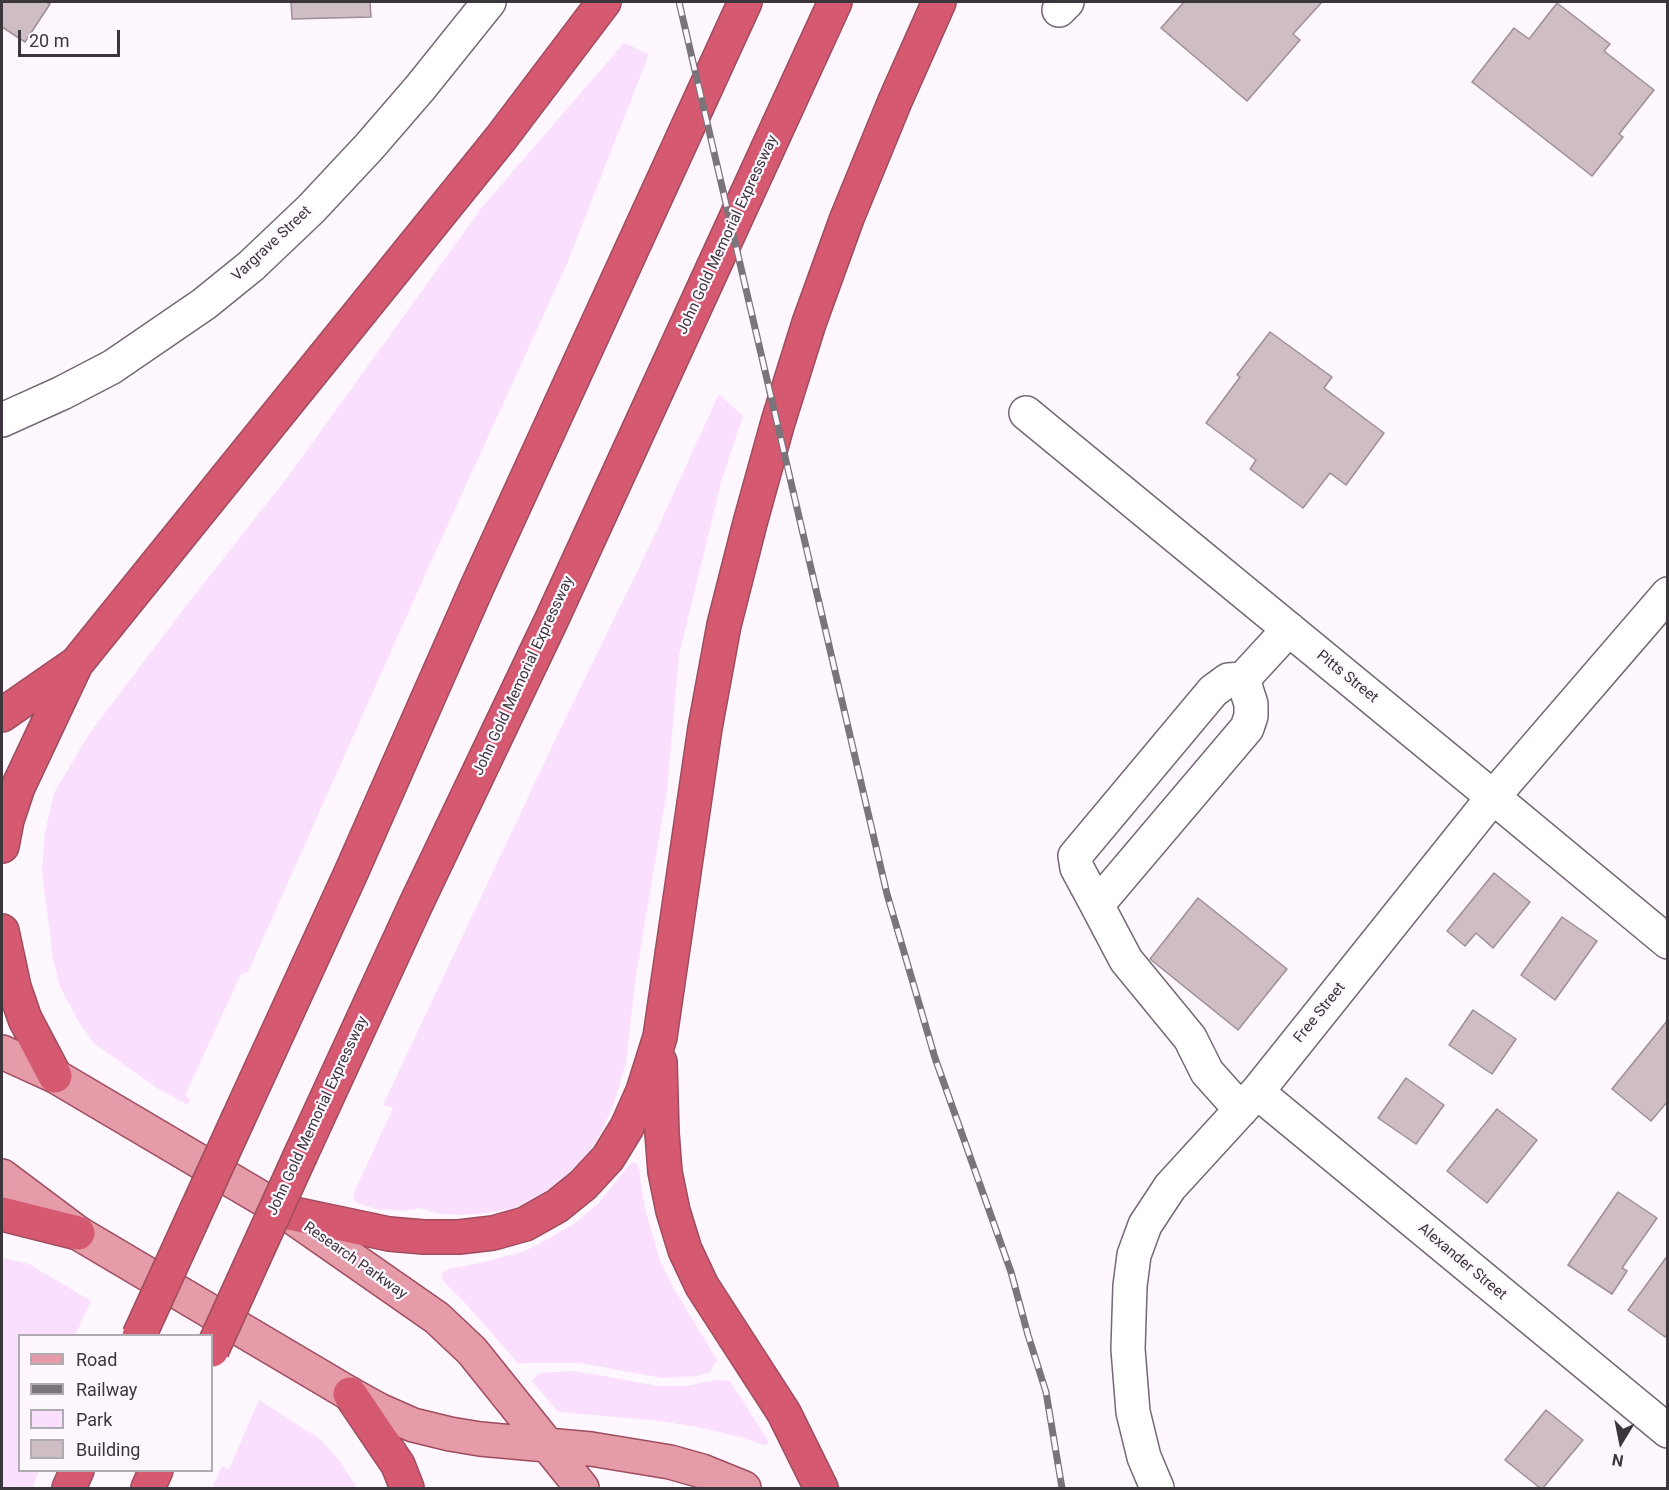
<!DOCTYPE html>
<html>
<head>
<meta charset="utf-8">
<style>
  body { margin:0 }
  #map { position:relative; width:1669px; height:1490px; overflow:hidden; background:#fef7ff; font-family:Roboto,sans-serif }
  canvas { display:block }
  .frame { position:absolute; inset:0; border:3px solid #3b363b; pointer-events:none }
  .legend { position:absolute; left:18px; top:1334px; width:195px; height:138px; box-sizing:border-box; background:#fef7ff; border:2px solid #b0aab1; margin:0; padding:8px 10px; list-style:none; font-size:18px; color:#3b363b }
  .legend li { display:flex; align-items:center; gap:12px; height:30px }
  .legend b { width:30px; border:2px solid #b0aab1 }
  .north { position:absolute; left:1591px; top:1412px; width:60px; height:60px; -webkit-text-stroke:4px #fef7ff; paint-order:stroke; rotate:190deg; font-size:16px; font-weight:700; line-height:24px; text-align:center; color:#3b363b }
  .north::after { content:''; display:block; margin:auto; width:21px; height:27px; background:#3b363b; clip-path:polygon(50% 0,100% 100%,50% 72%,0 100%) }
  .scale { position:absolute; left:18px; top:30px; width:102px; height:27px; box-sizing:border-box; border:3px solid #3b363b; border-top:0; padding-left:8px; font-size:18px; line-height:21px; white-space:nowrap; color:#3b363b; -webkit-text-stroke:4px #fef7ff; paint-order:stroke }
</style>
</head>
<body>
<div id="map">
<canvas width="1669" height="1490"></canvas>
<div class="frame"></div>
<ul class="legend">
<li><b style="height:8px;background:#e69ba9"></b>Road</li>
<li><b style="height:8px;background:#7a757a"></b>Railway</li>
<li><b style="height:16px;background:#fbdffe"></b>Park</li>
<li><b style="height:16px;background:#cebdc3"></b>Building</li>
</ul>
<div class="north">N</div>
<div class="scale">20 m</div>
</div>
<script>
const c = document.querySelector('canvas').getContext('2d');
c.lineJoin = 'round';
function paint(path, color) { c.fillStyle = color; c.fill(path, 'evenodd'); }
const poly = rows => new Path2D(rows.map(r => 'M' + r).join(''));
function stroke(path, color, width, dash) { c.strokeStyle = color; c.lineWidth = width; c.lineCap = dash ? 'butt' : 'round'; c.setLineDash(dash || []); c.stroke(path); }
function drawText(font, color, halo, rows, align = 'center') {
  c.font = font + ' Roboto,sans-serif'; c.lineWidth = 4.5; c.setLineDash([]); c.textBaseline = 'middle'; c.strokeStyle = halo; c.fillStyle = color; for (const [text, x, y, turn = 0] of rows) {
    c.save(); c.translate(x, y); c.rotate((+turn || 0) * Math.PI / 180); c.textAlign = isNaN(turn) ? turn : align; if (halo) c.strokeText(text, 0, 0); c.fillText(text, 0, 0); c.restore();
  }
}
paint(poly([
  [624,43,649,54,566,266,434,555,248,972,241,974,185,1095,190,1099,188,1105,157,1088,95,1044,81,1026,60,987,53,958,42,872,45,832,54,793,89,734,189,602,287,478,483,206],
  [719,394,743,416,722,479,679,655,667,791,635,982,626,1063,614,1103,600,1135,585,1157,565,1177,542,1194,515,1208,489,1213,461,1215,436,1213,419,1208,404,1211,375,1209,355,1202,353,1195,393,1108,383,1105,554,742,649,547],
  [634,1162,638,1164,645,1209,660,1260,673,1287,717,1360,710,1372,698,1376,662,1378,580,1363,518,1363,466,1304,445,1283,442,1279,442,1274,448,1269,480,1263,525,1251,548,1239,575,1223,598,1204,629,1165],
  [2,1258,29,1264,91,1301,75,1335,20,1336,20,1470,39,1471,32,1488,2,1488],
  [574,1371,658,1386,685,1386,716,1380,730,1381,769,1442,766,1445,761,1444,744,1438,698,1427,660,1421,559,1412,531,1381,539,1373],
  [259,1400,321,1440,339,1460,357,1488,212,1488,222,1466,229,1469]
]), '#fbdffe');
const building = poly([
  [2,2,46,2,50,4,25,42,2,27,2,2],
  [291,2,370,2,371,17,292,19,291,2],
  [1184,2,1322,2,1293,34,1300,40,1247,101,1161,28,1184,2],
  [1557,3,1610,44,1604,51,1654,90,1619,134,1623,137,1592,176,1472,82,1514,28,1529,39,1557,3],
  [1270,332,1332,377,1324,388,1384,433,1346,485,1330,473,1303,508,1250,469,1256,460,1206,423,1240,377,1237,375,1270,332],
  [1494,873,1530,902,1493,948,1476,933,1465,946,1447,931,1494,873],
  [1198,898,1287,969,1238,1030,1150,959,1198,898],
  [1562,917,1597,941,1555,1000,1521,975,1562,917],
  [1473,1010,1516,1039,1492,1074,1449,1045,1473,1010],
  [1667,1021,1668,1101,1651,1121,1612,1089,1667,1021],
  [1406,1078,1444,1105,1416,1144,1378,1118,1406,1078],
  [1497,1109,1537,1140,1487,1203,1447,1171,1497,1109],
  [1618,1192,1657,1218,1622,1268,1627,1271,1612,1294,1568,1265,1618,1192],
  [1668,1255,1668,1333,1665,1337,1628,1310,1668,1255],
  [1546,1410,1583,1440,1543,1488,1540,1488,1505,1460,1546,1410]
]);
paint(building, '#cebdc3');
stroke(building, '#9f8f94', 1.5);
const minor = poly([
  [1059,10,1067,2],
  [1026,413,1493,797,1668,942],
  [2,420,62,393,112,367,204,304,251,266,311,209,369,147,420,88,489,2],
  [1243,679,1251,704,1251,716,1247,728,1097,905,1077,868,1075,856,1213,691,1228,680,1243,679,1289,629],
  [1097,905,1126,960,1190,1038,1207,1072,1241,1110],
  [1257,1092,1668,1431],
  [1157,1488,1144,1457,1133,1412,1128,1349,1130,1286,1134,1255,1145,1225,1170,1187,1257,1092,1493,797,1668,594]
]);
const major = poly([
  [2,1052,55,1076,285,1212,437,1318,472,1351,582,1488],
  [2,1176,78,1233,350,1394,379,1410,413,1425,450,1434,480,1439,591,1449,670,1462,702,1471,744,1488]
]);
const highway = poly([
  [2,715,74,665],
  [2,846,7,820,18,787,76,664,501,138,604,2],
  [2,931,14,987,25,1019,55,1076],
  [660,1062,662,1133,665,1172,673,1211,685,1250,702,1286,784,1413,821,1488],
  [239,1117,350,875,477,587,745,2],
  [301,1154,416,904,551,621,835,2],
  [285,1212,389,1234,424,1237,459,1237,493,1233,525,1224,557,1206,583,1185,608,1158,627,1127,643,1091,660,1037,705,728,724,625,750,523,778,422,809,323,847,218,895,101,939,2],
  [2,1214,78,1233],
  [350,1394,398,1465,407,1488],
  [69,1488,77,1470],
  [148,1488,156,1470]
]);
stroke(minor, '#736974', 36);
stroke(major, '#9f4d5d', 36);
stroke(highway, '#9f4d5d', 36);
stroke(minor, '#fff', 33);
stroke(major, '#e69ba9', 33);
stroke(highway, '#d55970', 33);
const rail = poly([
  [679,2,887,894,935,1058,1011,1272,1028,1335,1046,1392,1062,1488]
]);
stroke(rail, '#7a757a', 7);
stroke(rail, '#fef7ff', 4.5, [14]);
const highwayBridge = poly([
  [139,1336,239,1117],
  [212,1350,301,1154]
]);
stroke(highwayBridge, '#9f4d5d', 36, []);
stroke(highwayBridge, '#d55970', 33);
drawText('15px', '#3b363b', '#fef7ff', [
  ["John Gold Memorial Expressway",728,235,-65],
  ["Vargrave Street",272,244,-43],
  ["John Gold Memorial Expressway",524,676,-65],
  ["Pitts Street",1347,677,39],
  ["Free Street",1320,1013,-51],
  ["John Gold Memorial Expressway",318,1116,-65],
  ["Research Parkway",355,1261,35],
  ["Alexander Street",1462,1262,40]
]);
</script>
</body>
</html>
